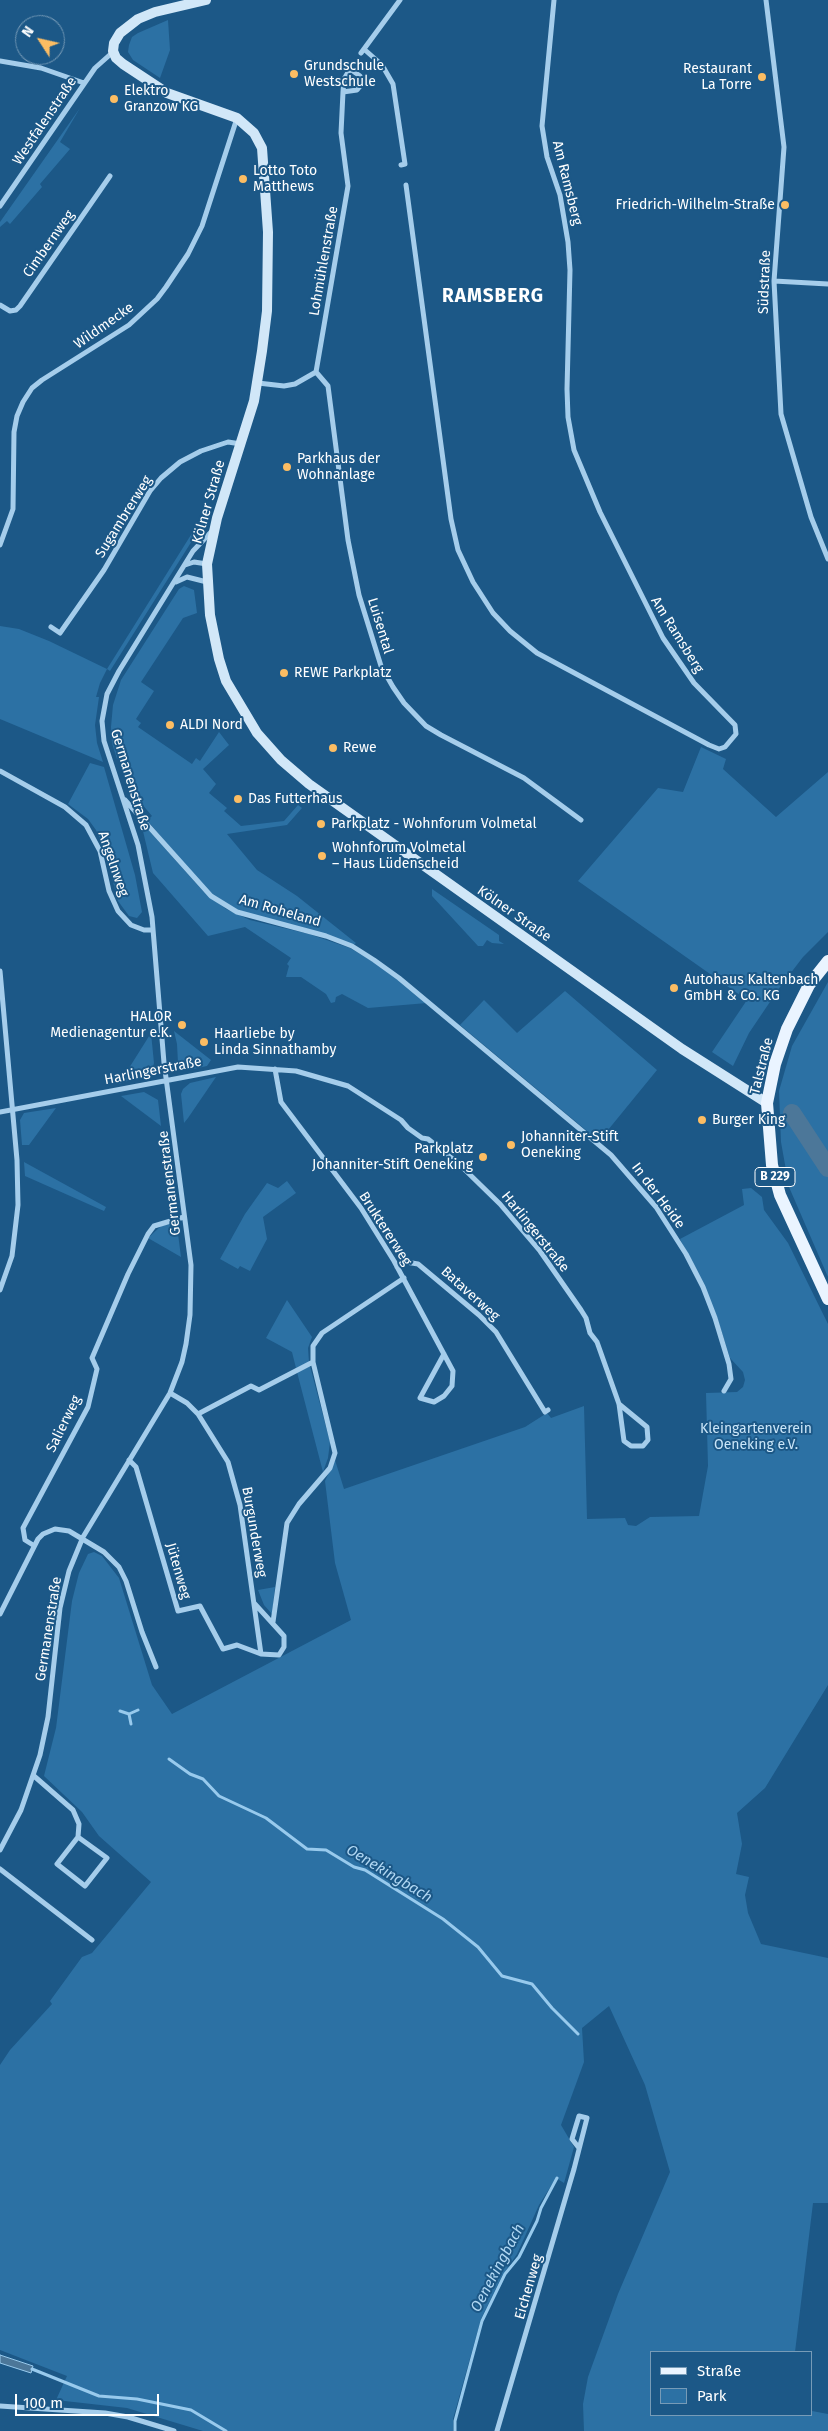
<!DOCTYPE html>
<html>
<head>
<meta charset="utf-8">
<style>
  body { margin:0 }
  #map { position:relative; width:828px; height:2431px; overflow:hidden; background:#1c5887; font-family:"Fira Sans",sans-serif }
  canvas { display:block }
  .legend { position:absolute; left:650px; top:2351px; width:162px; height:65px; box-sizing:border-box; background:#1c5887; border:1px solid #779bb7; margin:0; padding:6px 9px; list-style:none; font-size:15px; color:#fff }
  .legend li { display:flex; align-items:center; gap:10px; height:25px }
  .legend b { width:25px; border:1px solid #779bb7 }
  .north { position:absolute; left:15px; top:15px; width:50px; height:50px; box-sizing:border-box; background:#1c5887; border:1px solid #779bb7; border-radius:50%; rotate:305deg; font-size:14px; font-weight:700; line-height:20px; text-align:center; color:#fff }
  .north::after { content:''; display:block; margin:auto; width:18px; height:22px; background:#fcbd63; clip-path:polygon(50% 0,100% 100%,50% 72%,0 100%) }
  .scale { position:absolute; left:15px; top:2394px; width:144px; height:22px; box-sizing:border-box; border:2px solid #fff; border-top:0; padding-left:6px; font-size:15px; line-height:18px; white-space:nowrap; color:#fff; -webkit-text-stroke:4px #1c5887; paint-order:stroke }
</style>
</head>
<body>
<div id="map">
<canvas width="828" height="2431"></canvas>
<ul class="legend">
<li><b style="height:6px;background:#eaf4ff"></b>Straße</li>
<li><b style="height:14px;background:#2c71a4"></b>Park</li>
</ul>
<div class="north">N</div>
<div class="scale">100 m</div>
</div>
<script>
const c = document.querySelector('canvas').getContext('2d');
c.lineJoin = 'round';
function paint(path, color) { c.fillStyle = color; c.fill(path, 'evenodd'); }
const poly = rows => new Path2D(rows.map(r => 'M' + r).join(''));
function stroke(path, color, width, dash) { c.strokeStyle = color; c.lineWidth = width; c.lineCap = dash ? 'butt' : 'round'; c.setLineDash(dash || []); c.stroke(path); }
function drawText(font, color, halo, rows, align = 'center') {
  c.font = font + ' "Fira Sans",sans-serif'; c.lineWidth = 4; c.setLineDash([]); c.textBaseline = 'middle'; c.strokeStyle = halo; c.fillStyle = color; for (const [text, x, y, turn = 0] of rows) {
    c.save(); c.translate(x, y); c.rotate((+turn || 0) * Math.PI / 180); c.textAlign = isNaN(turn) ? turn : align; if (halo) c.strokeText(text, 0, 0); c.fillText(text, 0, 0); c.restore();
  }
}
paint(poly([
  [168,20,170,50,160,78,133,60,128,52,129,45,132,37,138,33],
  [80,108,60,142,70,149,40,184,42,187,10,224,7,221,0,227,0,222],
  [194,530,197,532,190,544,110,671,107,669,100,683,96,697,99,697,95,725,97,743,103,762,0,719,0,626,19,629,49,641,107,669],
  [184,586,194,590,197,613,183,618,141,682,154,691,136,719,141,723,138,727,192,764,196,758,200,761,219,732,229,745,203,769,216,784,209,793,227,808,224,811,241,826,284,821,298,805,302,808,287,825,227,834,257,870,297,896,356,943,353,945,238,910,212,894,196,878,147,820,152,816,141,803,136,807,121,758,117,759,112,743,111,727,113,705,121,680,179,589],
  [701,747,726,759,723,769,776,817,828,772,828,932,803,957,780,987,749,1033,733,1066,712,1052,747,1000,578,881,658,788,683,792],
  [90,763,104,767,135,875,142,912,137,918,129,916,118,901,104,848,96,830,88,819,68,804],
  [144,825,203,891,226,909,250,920,309,934,350,948,385,969,427,1003,368,1008,342,994,336,997,335,1002,331,1003,326,994,301,977,286,977,289,966,287,964,291,958,245,927,208,936,153,873,142,827],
  [432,889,499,935,499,941,504,944,492,943,487,940,483,946,478,946,432,896],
  [828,982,828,1277,789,1187,781,1142,779,1091,792,1046],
  [565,991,657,1070,599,1141,460,1025,484,1000,517,1033],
  [174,1031,211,1060,207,1066,189,1070,180,1066,178,1063,177,1044],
  [151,1033,154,1063,152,1070,147,1074,119,1084],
  [216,1077,188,1118,184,1123,181,1094,183,1089,190,1083],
  [144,1092,158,1100,161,1126,121,1096],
  [56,1108,29,1145,22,1145,20,1120,24,1113],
  [24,1162,106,1207,104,1211,25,1176],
  [287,1181,296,1193,263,1217,267,1239,250,1271,240,1266,238,1269,220,1259,245,1214,267,1183,278,1188],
  [751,1188,762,1197,764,1210,788,1243,828,1324,828,1685,765,1788,737,1813,742,1844,736,1874,749,1877,745,1895,748,1913,761,1944,828,1958,828,2203,813,2203,795,2352,652,2352,652,2415,812,2415,812,2411,828,2414,828,2431,584,2431,583,2404,588,2377,618,2294,670,2172,645,2085,609,2006,582,2028,584,2062,561,2125,574,2147,564,2183,556,2178,539,2205,517,2254,502,2276,481,2319,453,2419,453,2431,203,2431,127,2408,56,2400,67,2376,0,2350,0,2065,10,2050,52,2004,50,2001,82,1957,92,1953,151,1882,99,1836,82,1812,44,1776,56,1728,72,1601,79,1573,88,1554,94,1552,102,1556,119,1578,152,1685,172,1714,351,1620,335,1563,325,1481,335,1460,344,1489,525,1427,547,1413,551,1418,584,1406,587,1519,625,1518,628,1525,636,1526,650,1517,699,1516,708,1466,706,1393,737,1392,743,1387,745,1380,743,1372,730,1358,717,1317,680,1239,744,1205,742,1189],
  [173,1223,177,1226,181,1257,148,1238,161,1226],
  [287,1300,312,1337,308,1348,309,1362,296,1368,292,1352,266,1338],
  [310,1366,330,1442,328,1458,323,1472,297,1372],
  [275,1587,272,1614,264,1605,258,1590]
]), '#2c71a4');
const water = poly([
  [0,2355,33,2366,31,2373,0,2363,0,2355]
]);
paint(water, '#4c7799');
stroke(water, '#98caed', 1);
stroke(poly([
  [120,1711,129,1714,131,1724],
  [129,1714,138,1710],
  [169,1759,190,1774,203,1779,219,1796,266,1818,307,1849,326,1850,354,1867,365,1870,443,1919,478,1947,502,1976,532,1984,552,2008,578,2034],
  [32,2369,99,2396,137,2399,191,2410,226,2431],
  [455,2431,455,2421,482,2321,505,2274,519,2257,537,2221,541,2208,557,2178]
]), '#98caed', 3);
stroke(poly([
  [792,1113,828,1168]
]), '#4c7799', 18);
stroke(poly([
  [766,0,784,147,774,281,781,414,811,517,828,559],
  [365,50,382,65,393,84,405,164,401,165],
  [361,53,400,0],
  [0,61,41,68,84,83],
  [406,185,451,519,458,550,473,582,493,613,510,631,537,653,709,745,719,749,725,747,736,734,735,725,694,683,663,638,600,512,574,450,568,417,567,389,570,270,568,242,560,195,547,157,542,126,554,0],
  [0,206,95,68,113,52],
  [774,281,828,284],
  [0,305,10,311,16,310,20,306,110,176],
  [316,372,328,386,348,540,359,595,381,666,393,687,404,703,426,726,441,735,524,778,581,820],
  [258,383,284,386,295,384,316,372,348,186,341,133,343,92,344,79,350,69,360,76,361,85,357,90,343,92],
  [0,545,13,509,14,432,17,416,23,402,32,388,42,380,129,325,157,299,166,287,188,254,202,226,237,118],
  [185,565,194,562,207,564],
  [176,582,187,577,207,582],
  [51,627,60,633,104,570,150,491,161,478,180,462,201,451,228,442,241,444],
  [0,771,65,807,86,825,100,851,109,891,118,911,131,925,144,930,153,930],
  [125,800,211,896,237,912,326,936,352,946,374,960,399,978,611,1155,656,1207,686,1254,703,1287,715,1318,729,1364,731,1379,724,1391],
  [0,971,17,1160,18,1205,12,1256,0,1290],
  [275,1069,281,1102,361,1208,394,1261,453,1371,452,1386,444,1396,434,1402,420,1398,444,1354],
  [0,1112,238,1067,296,1071,348,1086,401,1120,408,1128,422,1138,428,1139,460,1165,500,1204,540,1251,581,1310,586,1318,590,1333,597,1342,619,1404,624,1441,631,1446,643,1446,648,1440,647,1427,619,1404],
  [397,1267,406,1262,418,1264,479,1315,496,1332,545,1412,548,1410],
  [170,1393,187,1403,198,1414,228,1462,240,1505,261,1654],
  [198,1414,251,1386,259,1390,313,1362],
  [129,1460,136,1467,178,1611,200,1606,223,1649,237,1645,261,1654,279,1655,284,1647,284,1636,254,1603],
  [33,1545,25,1540,23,1528,88,1407,97,1369,92,1358,128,1274,148,1234,154,1226,184,1217],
  [0,1614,38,1539,43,1534,55,1529,69,1531,104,1552,119,1567,126,1581,142,1632,156,1667],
  [273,1622,287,1523,299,1504,330,1468,335,1453,313,1362,313,1346,322,1333,404,1278],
  [34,1776,73,1810,79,1824,78,1837],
  [78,1837,107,1858,85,1886,57,1864,78,1837],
  [0,1850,21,1810,40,1755,48,1717,60,1608,69,1571,83,1537,170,1393,182,1362,186,1344,190,1315,191,1265,164,1063,152,917,138,845,104,741,102,721,107,694,119,671,193,551,213,530],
  [0,1869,92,1940],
  [0,2406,105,2413,128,2417,174,2431],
  [497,2431,574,2169,587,2118,579,2116,572,2139,579,2148]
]), '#a5cdeb', 5);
stroke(poly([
  [206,0,155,12,138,19,120,33,114,43,113,51,116,58,123,64,167,93,237,118,254,133,262,148,268,232,267,311,262,351,254,401,217,518,207,564,210,615,219,659,226,681,257,733,281,760,309,784,682,1049,767,1103]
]), '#d1e7f8', 10);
stroke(poly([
  [828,961,809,985,787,1029,775,1064,767,1103,772,1165,780,1195,828,1299]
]), '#eaf4ff', 12);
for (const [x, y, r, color] of [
  [294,74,5,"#fcbd63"],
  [762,77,5,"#fcbd63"],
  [114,99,5,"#fcbd63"],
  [243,179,5,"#fcbd63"],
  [785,205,5,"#fcbd63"],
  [287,467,5,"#fcbd63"],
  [284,673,5,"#fcbd63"],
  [170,725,5,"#fcbd63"],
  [333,748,5,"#fcbd63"],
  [238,799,5,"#fcbd63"],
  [321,824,5,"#fcbd63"],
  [322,856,5,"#fcbd63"],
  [674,988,5,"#fcbd63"],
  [182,1025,5,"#fcbd63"],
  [204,1042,5,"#fcbd63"],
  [702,1120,5,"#fcbd63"],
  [511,1145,5,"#fcbd63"],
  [483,1157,5,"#fcbd63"]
]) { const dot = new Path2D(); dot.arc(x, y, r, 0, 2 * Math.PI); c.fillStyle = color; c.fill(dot); stroke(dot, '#1c5887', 2); }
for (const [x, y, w] of [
  [775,1177,40]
]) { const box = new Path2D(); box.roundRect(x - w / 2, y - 9.5, w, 19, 4); c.fillStyle = '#1c5887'; c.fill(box); stroke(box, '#fff', 1); }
drawText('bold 12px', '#fff', null, [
  ["B 229",775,1177]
]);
drawText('14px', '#fff', '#1c5887', [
  ["Grundschule",304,66],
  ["Westschule",304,82],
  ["Restaurant",752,69,"right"],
  ["La Torre",752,85,"right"],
  ["Elektro",124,91],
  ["Granzow KG",124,107],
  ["Lotto Toto",253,171],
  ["Matthews",253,187],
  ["Friedrich-Wilhelm-Straße",775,205,"right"],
  ["Parkhaus der",297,459],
  ["Wohnanlage",297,475],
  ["REWE Parkplatz",294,673],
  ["ALDI Nord",180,725],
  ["Rewe",343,748],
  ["Das Futterhaus",248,799],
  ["Parkplatz - Wohnforum Volmetal",331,824],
  ["Wohnforum Volmetal",332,848],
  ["– Haus Lüdenscheid",332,864],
  ["Autohaus Kaltenbach",684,980],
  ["GmbH & Co. KG",684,996],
  ["HALOR",172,1017,"right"],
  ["Medienagentur e.K.",172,1033,"right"],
  ["Haarliebe by",214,1034],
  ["Linda Sinnathamby",214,1050],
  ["Burger King",712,1120],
  ["Johanniter-Stift",521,1137],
  ["Oeneking",521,1153],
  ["Parkplatz",473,1149,"right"],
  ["Johanniter-Stift Oeneking",473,1165,"right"]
], 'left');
drawText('14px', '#fff', '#1c5887', [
  ["Westfalenstraße",45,121,-56],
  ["Am Ramsberg",567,183,76],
  ["Cimbernweg",49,244,-55],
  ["Lohmühlenstraße",324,261,-80],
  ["Südstraße",765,282,-88],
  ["Wildmecke",104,326,-35],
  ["Kölner Straße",209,502,-74],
  ["Sugambrerweg",124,517,-58],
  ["Luisental",380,626,73],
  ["Am Ramsberg",677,635,58],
  ["Germanenstraße",130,780,73],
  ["Angelnweg",113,864,71],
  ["Am Roheland",280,911,16],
  ["Kölner Straße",514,914,35],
  ["Talstraße",762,1066,-76],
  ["Harlingerstraße",153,1071,-11],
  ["Germanenstraße",170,1183,-97],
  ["In der Heide",658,1196,53],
  ["Bruktererweg",385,1229,57],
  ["Harlingerstraße",535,1232,51],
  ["Bataverweg",470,1294,42],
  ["Salierweg",64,1424,-64],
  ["Burgunderweg",254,1532,80],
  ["Jütenweg",178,1571,74],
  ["Germanenstraße",49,1629,-81],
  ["Eichenweg",529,2287,-74]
]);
drawText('14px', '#cae5f8', '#1c5887', [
  ["Kleingartenverein",756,1429],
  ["Oeneking e.V.",756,1445]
]);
drawText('italic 15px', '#b0d7f3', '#1c5887', [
  ["Oenekingbach",389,1874,31],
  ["Oenekingbach",498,2268,-62]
]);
c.letterSpacing = '1px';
drawText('bold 19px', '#fff', '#1c5887', [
  ["RAMSBERG",493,297]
]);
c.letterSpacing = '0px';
</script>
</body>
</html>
